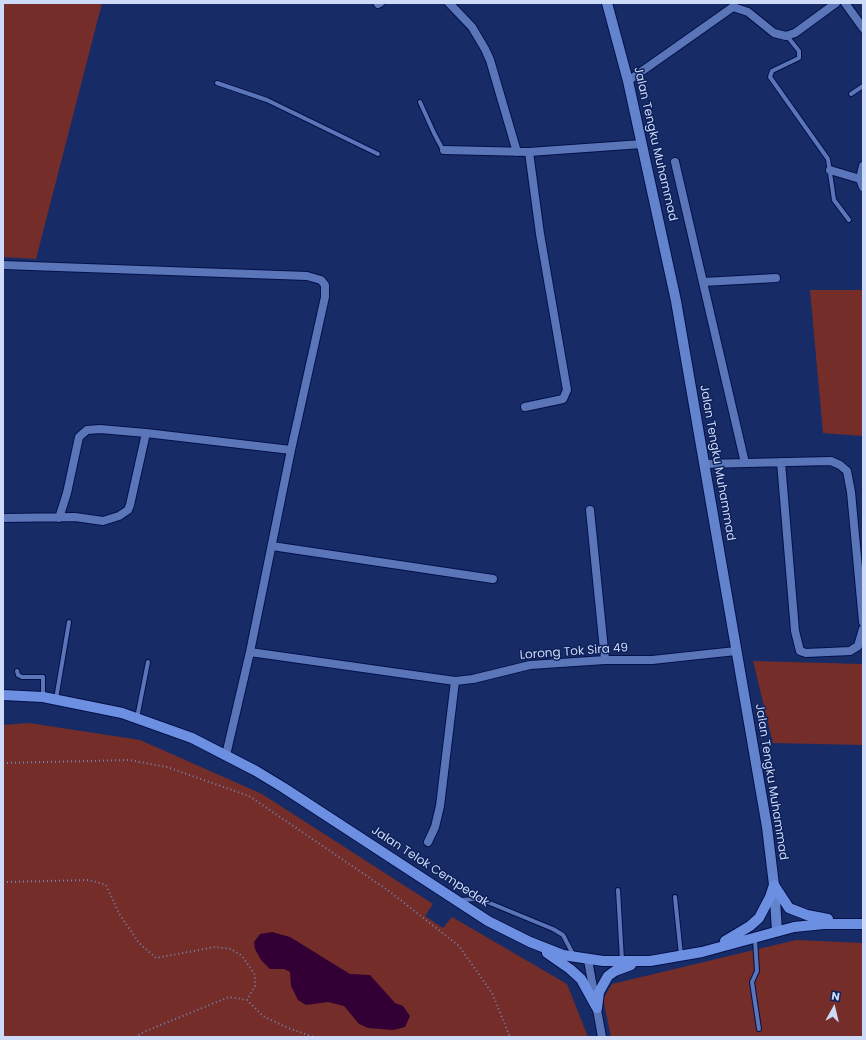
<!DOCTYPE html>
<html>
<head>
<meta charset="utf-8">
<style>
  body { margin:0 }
  #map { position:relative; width:866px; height:1040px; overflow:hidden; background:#172c67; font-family:Poppins,sans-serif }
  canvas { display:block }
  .frame { position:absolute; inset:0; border:4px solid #cddbf8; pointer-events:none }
  .north { position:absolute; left:814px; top:988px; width:40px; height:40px; -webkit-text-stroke:3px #0e215b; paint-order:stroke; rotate:8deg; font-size:11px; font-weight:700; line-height:16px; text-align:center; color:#cddbf8 }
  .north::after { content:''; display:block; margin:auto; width:14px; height:18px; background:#cddbf8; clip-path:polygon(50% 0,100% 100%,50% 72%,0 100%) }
</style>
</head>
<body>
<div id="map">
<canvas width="866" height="1040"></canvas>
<div class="frame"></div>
<div class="north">N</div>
</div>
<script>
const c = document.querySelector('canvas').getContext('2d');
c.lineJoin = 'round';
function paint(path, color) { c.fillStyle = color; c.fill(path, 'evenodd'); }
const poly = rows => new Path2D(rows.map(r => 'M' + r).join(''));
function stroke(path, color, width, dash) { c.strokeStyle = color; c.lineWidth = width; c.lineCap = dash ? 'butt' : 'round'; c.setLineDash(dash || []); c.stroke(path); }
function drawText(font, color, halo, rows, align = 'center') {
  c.font = font + ' Poppins,sans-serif'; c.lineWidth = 3; c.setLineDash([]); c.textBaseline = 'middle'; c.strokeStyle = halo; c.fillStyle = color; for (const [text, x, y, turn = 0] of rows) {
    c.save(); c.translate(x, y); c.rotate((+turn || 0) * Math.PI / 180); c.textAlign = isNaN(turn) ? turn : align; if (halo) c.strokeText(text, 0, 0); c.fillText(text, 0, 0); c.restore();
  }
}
paint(poly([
  [3,3,102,3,36,259,3,257],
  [810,290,863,290,863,436,823,433],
  [753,661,863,664,863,745,773,743],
  [29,723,140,740,262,794,433,904,425,916,443,928,452,917,567,984,588,1037,3,1037,3,725],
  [796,940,863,943,863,1037,611,1037,603,999,612,984]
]), '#742d29');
paint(poly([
  [272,932,290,937,350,974,370,975,395,1003,403,1006,410,1016,405,1027,393,1030,368,1028,359,1024,344,1006,328,1002,306,1005,298,1000,291,986,290,972,284,969,270,969,261,960,255,949,254,942,260,934]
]), '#320035');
const lane = poly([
  [787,36,799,51,799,58,772,71,770,77,828,159,834,200,849,220],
  [217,83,267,100,378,154],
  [851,94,863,86],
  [420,102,434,133,443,150],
  [17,671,18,675,22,677,43,677,43,697],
  [56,699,69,622],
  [137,718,148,662],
  [618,890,622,960],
  [675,897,681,955],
  [461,900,476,899,485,901,553,929,563,935,574,956],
  [755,939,757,971,752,982,759,1029]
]);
const street = poly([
  [449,3,472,27,485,49,490,60,517,152],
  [845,3,863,28],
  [378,4,380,3],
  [628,81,733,7,748,12,774,33,786,36,795,33,836,3],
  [444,150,529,152,642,144],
  [675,162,745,463],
  [863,166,860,179,863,187],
  [830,170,860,179],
  [3,265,307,276,321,280,325,285,325,297,291,450,250,652,226,755],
  [703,282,776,278],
  [525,407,563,399,567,390,540,234,529,152],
  [781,462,795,631,800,651,806,653,850,651,858,646,863,629],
  [704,464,831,461,840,465,847,471,851,492,863,622],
  [590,510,605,660],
  [3,518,75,517,103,521,119,516,128,510,130,505,146,433],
  [59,518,67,493,79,437,87,430,100,429,146,433,291,450],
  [272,546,493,579],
  [250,652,455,681,473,679,530,665,605,660,652,660,736,651],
  [428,842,435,827,440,806,455,681],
  [588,960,602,1037]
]);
const secondary = poly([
  [607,3,628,81,676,301,767,827,774,885,777,931]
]);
const primary = poly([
  [3,695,43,697,122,713,192,738,256,771,284,788,488,921,530,942,563,955,603,961,650,961,702,952,794,927,824,924,863,924],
  [774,885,789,908,807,915,828,919],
  [725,941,750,926,759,918,770,897,774,885],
  [547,953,570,969,581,979,597,1008],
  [597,1008,599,992,608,976,615,971,631,965]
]);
stroke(lane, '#04104a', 6);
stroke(street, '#04104a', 10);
stroke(secondary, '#04104a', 12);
stroke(primary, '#04104a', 12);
stroke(poly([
  [3,763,129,760,167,767,249,796,389,891,459,946,492,993,510,1037],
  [3,882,89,880,106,885,120,915,139,943,156,958,215,947,231,949,242,956,255,975,255,986,247,1000],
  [135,1037,146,1031,229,997,247,1000,263,1016,288,1028,314,1037]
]), '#7385b0', 2, [1, 3]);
stroke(lane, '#5a76b8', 4);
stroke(street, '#5a76b8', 8);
stroke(secondary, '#6383cd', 10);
stroke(primary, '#6d8fe2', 10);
drawText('12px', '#cddbf8', '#0e215b', [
  ["Jalan Tengku Muhammad",655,144,77],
  ["Jalan Tengku Muhammad",717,463,80],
  ["Lorong Tok Sira 49",574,652,-4],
  ["Jalan Tengku Muhammad",771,782,81],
  ["Jalan Telok Cempedak",430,867,33]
]);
</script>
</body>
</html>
